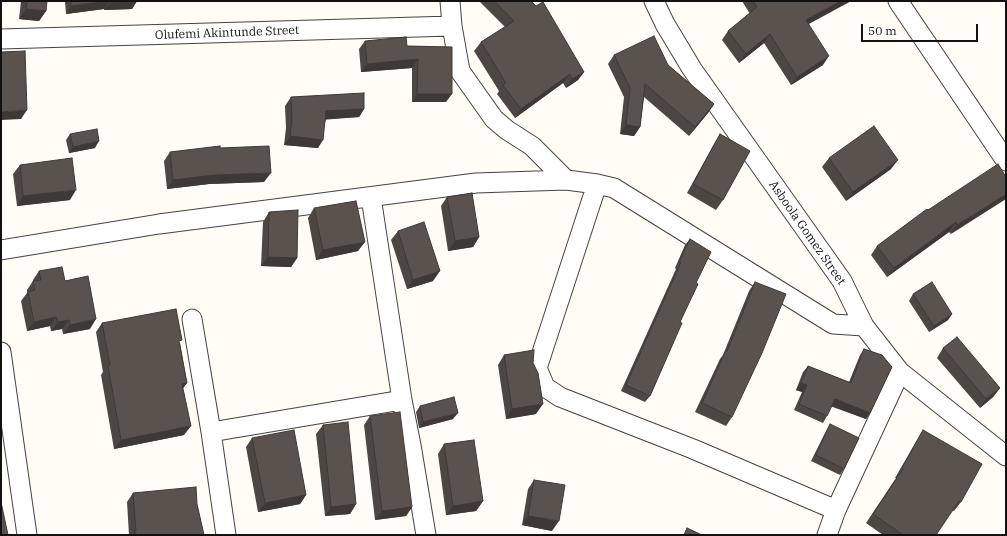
<!DOCTYPE html>
<html>
<head>
<meta charset="utf-8">
<style>
  body { margin:0 }
  #map { position:relative; width:1007px; height:536px; overflow:hidden; background:#fffdf5; font-family:"IBM Plex Serif",serif }
  canvas { display:block }
  .frame { position:absolute; inset:0; border:2px solid #111; pointer-events:none }
  .scale { position:absolute; left:861px; top:24px; width:117px; height:18px; box-sizing:border-box; border:2px solid #111; border-top:0; padding-left:5px; font-size:12px; line-height:14px; white-space:nowrap; color:#111; -webkit-text-stroke:3px #fff; paint-order:stroke }
</style>
</head>
<body>
<div id="map">
<canvas width="1007" height="536"></canvas>
<div class="frame"></div>
<div class="scale">50 m</div>
</div>
<script>
const c = document.querySelector('canvas').getContext('2d');
c.lineJoin = 'round';
const poly = rows => new Path2D(rows.map(r => 'M' + r).join(''));
function stroke(path, color, width, dash) { c.strokeStyle = color; c.lineWidth = width; c.lineCap = dash ? 'butt' : 'round'; c.setLineDash(dash || []); c.stroke(path); }
function paint(path, color) { c.fillStyle = color; c.fill(path, 'evenodd'); }
function drawText(font, color, halo, rows, align = 'center') {
  c.font = font + ' "IBM Plex Serif",serif'; c.lineWidth = 4; c.setLineDash([]); c.textBaseline = 'middle'; c.strokeStyle = halo; c.fillStyle = color; for (const [text, x, y, turn = 0] of rows) {
    c.save(); c.translate(x, y); c.rotate((+turn || 0) * Math.PI / 180); c.textAlign = isNaN(turn) ? turn : align; if (halo) c.strokeText(text, 0, 0); c.fillText(text, 0, 0); c.restore();
  }
}
const minor = poly([
  [450,1,452,26,460,71,494,119,507,130,532,146,566,180],
  [654,1,665,24,692,69,842,281,864,326,900,372,1006,456],
  [898,1,1006,161],
  [1,39,452,26],
  [597,184,537,368,545,387,560,397,693,449,836,510],
  [371,197,402,400,411,445,426,535],
  [1,250,159,224,476,183,566,180,597,184,614,188,833,324,864,326],
  [192,319,211,432,226,535],
  [1,352,27,535],
  [211,432,402,400],
  [827,535,836,510,900,372]
]);
stroke(minor, '#444', 21);
stroke(minor, '#fff', 19);
paint(poly([
  [21,1,47,1,46,11,39,21,19,19],
  [65,1,137,1,132,9,104,10,104,9,66,14],
  [479,1,531,1,584,72,578,80,566,88,563,83,515,118,497,94,499,91,474,51,481,42,505,27],
  [742,1,851,1,809,24,823,65,791,85,764,43,739,63,722,40,728,31,750,14],
  [365,41,407,46,452,47,446,102,412,102,412,68,361,72,359,49],
  [614,55,668,65,714,104,708,113,689,136,644,97,640,127,634,136,620,134,624,97,608,64],
  [291,97,364,109,359,117,326,119,318,148,284,145,286,128,285,106],
  [70,134,95,148,69,153,66,140],
  [720,134,723,200,716,210,687,193,714,144],
  [220,148,264,182,209,184,167,189,164,161,170,152],
  [829,158,891,169,846,201,822,167],
  [20,165,70,200,17,206,13,174],
  [1006,177,951,234,949,232,887,277,871,255,877,246,928,210],
  [447,197,479,237,473,247,448,251,441,206],
  [314,208,358,251,316,260,308,218],
  [269,212,297,258,291,267,261,266,263,222],
  [398,231,433,281,407,289,391,240],
  [690,239,696,283,650,396,645,402,621,391,676,269,675,268,685,245],
  [39,271,65,281,90,329,63,334,62,329,51,331,50,326,27,331,21,301,27,293,27,290,33,281,33,280],
  [755,282,732,417,726,426,695,412,720,359,723,355,749,291],
  [913,294,952,314,948,320,929,332,909,301],
  [102,323,180,343,187,383,183,388,184,435,114,449,101,375,103,372,96,332],
  [943,348,1000,388,993,397,980,408,937,358],
  [864,349,870,413,866,419,832,406,827,416,823,423,794,410,802,392,796,390,803,372,808,366,849,382,860,355],
  [504,355,533,363,536,414,506,419,498,365],
  [420,406,453,419,419,428,416,412],
  [370,416,412,507,406,516,375,520,364,425],
  [830,424,844,469,840,475,811,461,826,431],
  [323,425,356,504,350,514,325,516,316,434],
  [923,430,961,502,954,511,952,510,936,535,883,535,866,523,896,478,895,478,917,440],
  [252,438,306,495,300,504,258,512,246,447],
  [444,444,483,501,476,511,446,515,438,454],
  [534,480,552,531,522,525,528,489],
  [133,493,197,504,204,535,129,535,127,502]
]), '#4d4742');
paint(poly([
  [110,1,104,9,66,14,71,6],
  [137,1,132,9,104,10,110,3],
  [841,1,851,1,800,28,806,20],
  [26,9,46,11,39,21,19,19],
  [770,34,764,43,739,63,746,54],
  [829,56,823,65,791,85,797,77],
  [418,59,412,68,361,72,367,64],
  [584,72,578,80,566,88,572,79],
  [570,74,563,83,515,118,521,109],
  [417,94,452,94,446,102,412,102],
  [714,104,708,113,689,136,695,127],
  [364,109,359,117,321,120,326,111],
  [27,110,21,119,1,120,1,112],
  [626,125,640,127,634,136,620,134],
  [290,136,323,140,318,148,284,145],
  [99,141,95,148,69,153,73,147],
  [898,160,891,169,846,201,853,192],
  [271,173,264,182,209,184,167,189,173,180,215,175],
  [76,190,70,200,17,206,23,196],
  [1006,194,1006,199,951,234,957,225],
  [956,222,949,232,887,277,894,268],
  [479,237,473,247,448,251,455,241],
  [365,242,358,251,316,260,323,250],
  [268,257,297,258,291,267,261,266],
  [440,271,433,281,407,289,413,280],
  [952,314,948,320,929,332,934,326],
  [56,317,50,326,27,331,34,322],
  [96,319,90,329,63,334,70,325],
  [69,320,62,329,51,331,58,322],
  [187,383,180,392,182,384],
  [801,383,807,385,802,392,796,390],
  [1000,388,993,397,980,408,986,399],
  [835,399,870,413,866,419,830,406],
  [543,404,536,414,506,419,512,409],
  [458,413,453,419,419,428,423,422],
  [191,426,184,435,114,449,121,440],
  [306,495,300,504,258,512,265,503],
  [483,501,476,511,446,515,453,506],
  [356,504,350,514,325,516,331,507],
  [412,507,406,516,375,520,382,511],
  [528,516,559,521,552,531,522,525]
]), '#3f3936');
const building = poly([
  [27,1,47,1,46,11,26,9,27,1],
  [71,1,135,1,110,3,110,1,71,6,71,1],
  [494,1,531,1,536,6,543,2,584,72,572,79,570,74,521,109,503,85,506,83,481,42,514,21,494,1],
  [753,1,841,1,806,20,829,56,797,77,770,34,746,54,728,31,757,7,753,1],
  [654,36,668,65,714,104,695,127,645,84,640,127,626,125,630,88,614,55,654,36],
  [406,37,407,46,452,47,452,94,417,94,418,59,367,64,365,41,406,37],
  [25,51,27,110,1,112,1,52,25,51],
  [364,93,364,109,326,111,323,140,290,136,292,119,291,97,364,93],
  [874,126,898,160,853,192,829,158,874,126],
  [97,129,99,141,73,147,70,134,97,129],
  [720,134,750,151,723,200,693,184,720,134],
  [220,146,220,148,269,146,271,173,215,175,173,180,170,152,220,146],
  [72,158,76,190,23,196,20,165,72,158],
  [998,164,1006,177,1006,194,957,225,956,222,894,268,877,246,927,209,928,210,998,164],
  [472,193,479,237,455,241,447,197,472,193],
  [356,201,365,242,323,250,314,208,356,201],
  [298,210,297,258,268,257,269,212,298,210],
  [424,222,440,271,413,280,398,231,424,222],
  [690,239,711,252,696,283,698,284,680,322,682,323,650,396,626,385,681,262,679,262,690,239],
  [62,267,65,281,88,276,96,319,70,325,69,320,58,322,56,317,34,322,28,292,35,290,33,281,41,280,39,271,62,267],
  [755,282,786,294,762,353,732,417,702,403,726,350,727,351,755,282],
  [932,282,952,314,934,326,913,294,932,282],
  [176,309,182,340,179,341,187,383,182,384,191,426,121,440,108,366,110,365,102,323,176,309],
  [957,337,1000,388,986,399,943,348,957,337],
  [864,349,882,355,892,367,870,413,835,399,827,416,799,404,807,385,801,383,808,366,851,383,864,349],
  [534,350,533,363,538,373,543,404,512,409,504,355,534,350],
  [454,397,458,413,423,422,420,406,454,397],
  [400,412,412,507,382,511,370,416,400,412],
  [348,422,356,504,331,507,323,425,348,422],
  [830,424,859,438,844,469,816,455,830,424],
  [294,430,306,495,265,503,252,438,294,430],
  [923,430,982,464,961,502,959,501,936,535,903,535,873,514,903,469,902,468,923,430],
  [474,440,483,501,453,506,444,444,474,440],
  [534,480,565,485,559,521,528,516,534,480],
  [196,487,197,504,204,535,136,535,135,531,136,531,133,493,196,487],
  [1,502,8,535,1,535,1,502],
  [687,528,702,535,684,535,687,528]
]);
paint(building, '#5a524d');
stroke(building, '#3f3936', 1);
drawText('12px', '#111', '#fff', [
  ["Olufemi Akintunde Street",227,33,-2],
  ["Asboola Gomez Street",807,233,55]
]);
</script>
</body>
</html>
